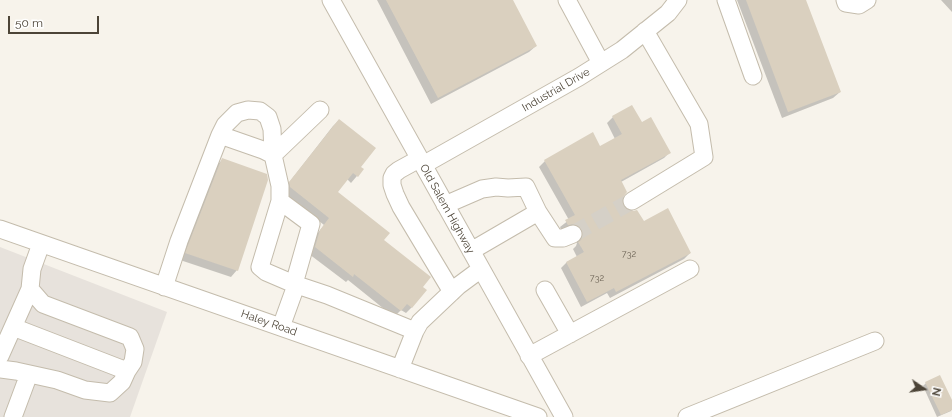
<!DOCTYPE html>
<html>
<head>
<meta charset="utf-8">
<style>
  body { margin:0 }
  #map { position:relative; width:952px; height:417px; overflow:hidden; background:#f7f3eb; font-family:Raleway,sans-serif }
  canvas { display:block }
  .north { position:absolute; left:904px; top:369px; width:40px; height:40px; -webkit-text-stroke:3px #fff; paint-order:stroke; rotate:103deg; font-size:11px; font-weight:700; line-height:16px; text-align:center; color:#4c4437 }
  .north::after { content:''; display:block; margin:auto; width:14px; height:18px; background:#4c4437; clip-path:polygon(50% 0,100% 100%,50% 72%,0 100%) }
  .scale { position:absolute; left:8px; top:16px; width:91px; height:18px; box-sizing:border-box; border:2px solid #4c4437; border-top:0; padding-left:5px; font-size:12px; line-height:14px; white-space:nowrap; color:#4c4437; -webkit-text-stroke:3px #fff; paint-order:stroke }
</style>
</head>
<body>
<div id="map">
<canvas width="952" height="417"></canvas>
<div class="north">N</div>
<div class="scale">50 m</div>
</div>
<script>
const c = document.querySelector('canvas').getContext('2d');
c.lineJoin = 'round';
function paint(path, color) { c.fillStyle = color; c.fill(path, 'evenodd'); }
const poly = rows => new Path2D(rows.map(r => 'M' + r).join(''));
function stroke(path, color, width, dash) { c.strokeStyle = color; c.lineWidth = width; c.lineCap = dash ? 'butt' : 'round'; c.setLineDash(dash || []); c.stroke(path); }
function drawText(font, color, halo, rows, align = 'center') {
  c.font = font + ' Raleway,sans-serif'; c.lineWidth = 3; c.setLineDash([]); c.textBaseline = 'middle'; c.strokeStyle = halo; c.fillStyle = color; for (const [text, x, y, turn = 0] of rows) {
    c.save(); c.translate(x, y); c.rotate((+turn || 0) * Math.PI / 180); c.textAlign = isNaN(turn) ? turn : align; if (halo) c.strokeText(text, 0, 0); c.fillText(text, 0, 0); c.restore();
  }
}
paint(poly([
  [0,247,167,312,130,417,0,417]
]), '#e7e2dc');
paint(poly([
  [377,0,512,0,536,46,529,52,431,104],
  [737,0,805,0,840,92,833,98,782,118],
  [941,0,952,0,952,12],
  [632,107,641,124,670,152,664,158,621,182,622,196,621,201,622,206,643,222,690,253,684,259,610,298,607,293,581,307,561,268,567,262,577,257,573,249,576,246,577,243,577,237,562,231,560,227,569,220,539,167,545,161,600,147,615,139,607,123,613,117],
  [339,120,360,167,362,170,351,183,347,179,336,192,383,240,422,287,412,307,406,313,401,310,394,317,348,280,346,282,309,254,314,238,324,225,284,193,284,189,333,126],
  [222,160,237,270,231,277,180,260,216,166],
  [926,383,952,402,951,411,937,417,923,386]
]), '#0003');
paint(poly([
  [386,0,513,0,537,46,438,98],
  [746,0,806,0,841,92,788,112],
  [632,105,642,122,651,117,671,153,621,180,627,192,623,197,622,201,623,206,628,210,633,211,637,210,644,221,668,208,691,253,616,292,614,288,587,302,566,262,584,252,578,242,581,240,583,236,582,231,579,226,575,224,568,225,565,220,575,215,544,160,593,132,600,146,622,134,612,116],
  [339,119,376,148,361,167,364,169,358,177,353,173,338,192,390,233,384,240,431,277,423,287,427,290,412,308,407,304,401,311,354,274,353,277,315,247,320,230,329,218,290,187,289,182],
  [222,158,267,174,268,180,238,271,185,253],
  [940,375,952,400,952,410,941,415,925,382]
]), '#dad0bf');
stroke(poly([
  [573,234,632,201]
]), '#d5d0c7', 17, [17, 8]);
const minor = poly([
  [331,0,564,417],
  [567,0,601,63],
  [726,0,753,76],
  [845,0,846,3,859,5,867,0],
  [220,135,225,125,237,113,248,110,260,111,268,117,272,129,273,155],
  [273,155,320,110],
  [419,159,399,170,394,174,392,178,392,185,395,194,401,207,452,292],
  [423,165,579,77,622,50,668,13,678,0],
  [280,201,311,224,294,284,327,295,415,331],
  [632,201,704,157,699,124,645,31],
  [445,205,482,189,496,187,508,188,526,187,538,212,471,251],
  [538,212,555,238,563,238,573,234],
  [0,229,538,417],
  [164,287,179,241,220,135,263,150,273,155,280,186,280,201,260,267,266,272,294,284,294,291,281,327],
  [545,290,570,334],
  [13,327,127,371],
  [0,356,30,289],
  [529,356,690,269],
  [0,369,16,371,57,380,85,390,110,393,122,382,127,371,133,362,135,349,130,337,43,304,30,289,32,269,41,244],
  [400,369,415,331,420,322,458,286,481,269],
  [13,417,29,374],
  [687,417,875,341]
]);
stroke(minor, '#c4bcac', 19);
stroke(minor, '#fff', 17);
drawText('9px', '#706759', null, [
  ["732",629,254],
  ["732",597,278]
]);
drawText('11px', '#4c4437', '#fff', [
  ["Industrial Drive",556,90,-30],
  ["Old Salem Highway",447,209,61],
  ["Haley Road",269,323,19]
]);
</script>
</body>
</html>
